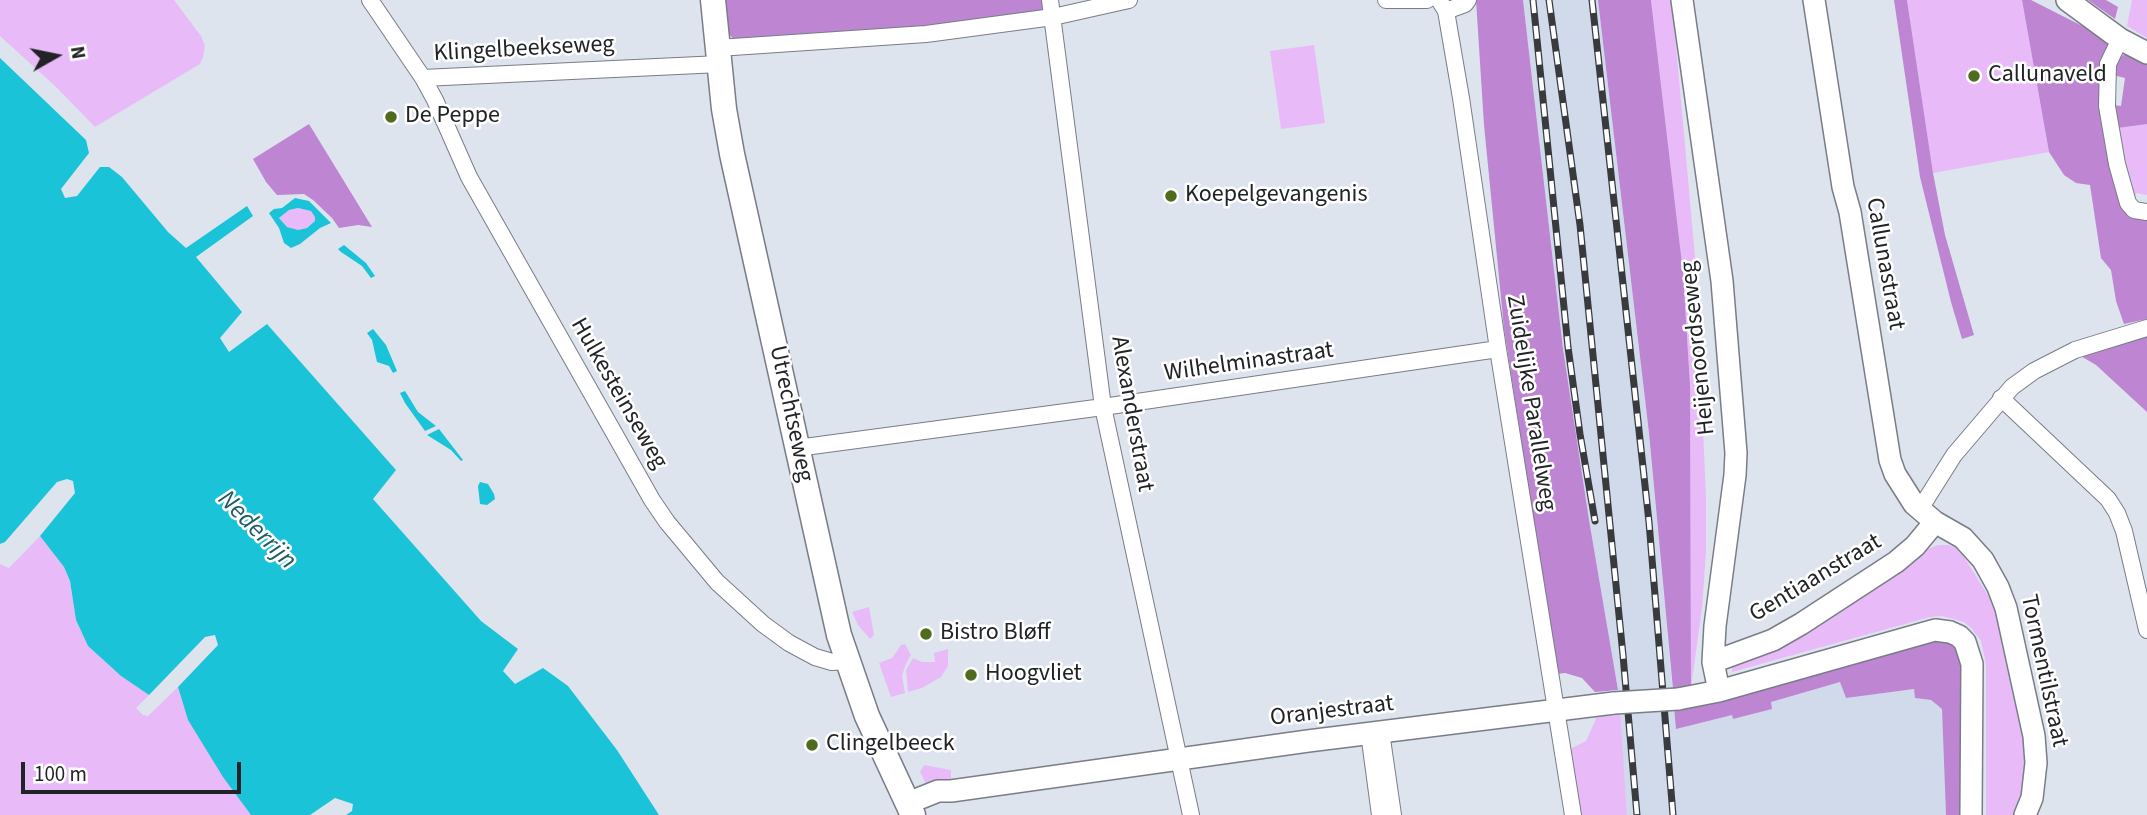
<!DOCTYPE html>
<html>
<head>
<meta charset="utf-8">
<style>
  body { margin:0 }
  #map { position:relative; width:2147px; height:815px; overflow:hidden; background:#dee4ee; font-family:"Source Sans 3",sans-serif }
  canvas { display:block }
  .north { position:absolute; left:21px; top:21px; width:70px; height:70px; -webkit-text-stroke:5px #fff; paint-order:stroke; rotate:81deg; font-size:19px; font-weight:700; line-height:28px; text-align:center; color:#212326 }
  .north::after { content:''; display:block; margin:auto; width:24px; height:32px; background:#212326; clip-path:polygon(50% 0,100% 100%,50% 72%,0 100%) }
  .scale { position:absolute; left:21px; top:762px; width:220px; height:32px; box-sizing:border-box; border:4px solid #212326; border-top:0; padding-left:9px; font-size:21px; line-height:24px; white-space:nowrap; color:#212326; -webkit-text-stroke:5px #fff; paint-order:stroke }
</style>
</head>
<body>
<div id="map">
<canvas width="2147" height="815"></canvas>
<div class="north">N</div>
<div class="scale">100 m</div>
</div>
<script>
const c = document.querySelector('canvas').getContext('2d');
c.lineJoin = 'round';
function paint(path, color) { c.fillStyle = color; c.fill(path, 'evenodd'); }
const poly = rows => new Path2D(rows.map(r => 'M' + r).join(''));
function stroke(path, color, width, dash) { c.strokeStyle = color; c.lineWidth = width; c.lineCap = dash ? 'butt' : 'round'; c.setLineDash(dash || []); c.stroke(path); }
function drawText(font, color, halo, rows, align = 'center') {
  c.font = font + ' "Source Sans 3",sans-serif'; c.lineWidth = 5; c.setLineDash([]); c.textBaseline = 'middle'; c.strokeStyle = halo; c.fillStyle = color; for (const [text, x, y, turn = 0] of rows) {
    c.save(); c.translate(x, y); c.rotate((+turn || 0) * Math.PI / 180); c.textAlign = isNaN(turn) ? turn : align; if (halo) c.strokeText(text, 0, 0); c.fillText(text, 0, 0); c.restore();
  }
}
paint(poly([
  [1523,0,1598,0,1649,433,1676,728,1733,714,1734,719,1771,709,1770,702,1840,682,1846,698,1914,689,1915,698,1931,700,1942,709,1946,815,1627,815,1618,690,1589,520,1563,349]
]), '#d0daea');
paint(poly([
  [0,0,174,0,201,36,205,46,203,57,200,64,95,127,56,87,0,36],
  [1651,0,1672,0,1696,268,1706,498,1706,552,1702,608,1691,688,1690,385,1683,272],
  [1907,0,2022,0,2049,152,1933,173],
  [2132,0,2147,0,2147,38,2127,26],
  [1314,45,1325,123,1281,129,1270,51],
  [2144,123,2147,124,2147,195,2136,193,2134,204,2131,200,2117,128],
  [298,208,311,211,316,217,315,221,307,228,298,230,287,227,279,218,289,210],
  [40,536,64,567,70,581,76,620,88,646,121,676,149,695,136,708,143,715,148,716,178,687,188,720,251,815,0,815,0,564,9,568],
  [1938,545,1948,545,1959,549,1994,605,2010,665,2028,766,2023,797,2017,815,1986,815,1986,664,1981,641,1972,629,1964,622,1942,616,1930,617,1732,672,1732,665,1918,553],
  [869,607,874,635,870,639,858,625,852,612],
  [905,644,911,655,905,666,902,676,905,693,891,697,879,663,892,658,901,645],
  [948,649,948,666,941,677,922,688,908,692,906,670,913,658,922,662,935,662,934,653],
  [1620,709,1627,815,1579,815,1568,750,1586,741,1599,712],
  [924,765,951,770,951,780,928,788,920,772]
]), '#e8bbf8');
paint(poly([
  [725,0,1044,0,1045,9,1043,13,966,24,735,41,729,34],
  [1476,0,1523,0,1563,349,1589,520,1618,690,1595,692,1582,678,1565,673,1557,674,1504,328,1484,125],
  [1598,0,1651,0,1683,272,1690,385,1691,688,1673,689,1649,433],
  [1894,0,1907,0,1933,173,1945,235,1974,335,1962,339,1951,302,1920,177],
  [2022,0,2031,0,2106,38,2108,47,2099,101,2106,150,2113,180,2128,214,2147,221,2147,319,2124,324,2116,301,2111,270,2101,258,2090,185,2076,183,2064,175,2049,152],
  [2088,0,2106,0,2118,7,2115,19],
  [2128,54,2147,65,2147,124,2117,128,2112,105,2121,106,2125,78,2113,75,2115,62,2120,56],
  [309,124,372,227,358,225,339,228,332,218,313,200,304,194,277,195,266,182,253,159],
  [2147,335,2147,412,2096,365,2079,355],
  [1937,635,1950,639,1961,652,1964,667,1966,815,1946,815,1942,709,1931,700,1915,698,1914,689,1846,698,1840,682,1771,702,1772,709,1733,719,1732,715,1676,729,1674,707]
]), '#bd85d2');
paint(poly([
  [0,58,86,140,89,153,61,189,65,198,77,196,100,167,109,167,122,177,168,232,186,248,247,206,253,216,196,257,242,312,220,338,229,352,267,324,396,470,373,499,481,621,518,649,503,671,515,684,543,668,568,686,617,750,659,815,346,815,352,811,353,804,335,798,310,815,251,815,223,777,188,720,178,687,218,645,215,635,205,637,149,695,121,676,88,646,76,620,70,581,64,567,40,536,75,493,73,481,67,479,57,482,5,542,0,544],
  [295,198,309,201,331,223,320,228,300,244,291,248,284,243,279,228,269,213,274,209,282,208],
  [298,208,311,211,315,217,315,221,307,228,298,230,287,227,279,218,289,210],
  [344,245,366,263,375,276,371,278,362,266,341,252,338,249],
  [373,329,386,345,397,371,393,373,389,366,377,362,372,340,367,333],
  [405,391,418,412,436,426,425,431,405,403,400,393],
  [439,429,463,460,461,461,451,450,427,435],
  [480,482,488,484,494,494,495,499,487,505,480,504,478,486]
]), '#1ac3d7');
const street = poly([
  [370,0,423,78,435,100,469,177,652,500,667,522,717,582,763,624,789,643,815,657,832,662,848,661],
  [1050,0,1103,407,1191,815],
  [1386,0,1427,0],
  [1439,0,1446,11,1461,98,1498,349,1573,815],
  [1446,11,1465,4,1468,0],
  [2120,39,2108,64,2107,106,2117,164,2128,203,2134,210,2147,212],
  [718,48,926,34,1053,17,1129,0],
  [423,78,720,64],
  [2001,398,2108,499,2117,513,2124,531,2147,630],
  [797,448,1103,407,1498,349],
  [1920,509,1954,455,2012,387,2034,371,2075,350,2147,328],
  [1381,732,1393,815],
  [1369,733,1380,815]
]);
const secondary = poly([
  [1682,0,1722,281,1736,453,1735,475,1715,626,1713,662,1719,691],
  [1814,0,1843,187,1850,212,1890,460,1895,474,1914,504,1935,522,1963,538,1983,560,1998,587,2006,608,2034,736,2036,763,2032,798,2025,815],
  [2067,0,2120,39,2147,53],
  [1713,662,1773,640,1801,624,1896,562,1915,546,1935,522],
  [1678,699,1719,691,1935,630,1950,632,1959,636,1965,642,1972,664,1971,815],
  [908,803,938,791,951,791,1308,741,1614,703]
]);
const primary = poly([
  [713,0,724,109,732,154,839,635,867,716,913,815]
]);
stroke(street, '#787d86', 18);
stroke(secondary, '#787d86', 24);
stroke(primary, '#787d86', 27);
stroke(street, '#fff', 16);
stroke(secondary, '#fff', 21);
stroke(primary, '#fff', 24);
const rail = poly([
  [1533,0,1568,347,1580,434,1595,521],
  [1549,0,1580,225,1623,655,1637,815],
  [1592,0,1649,522,1673,815]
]);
stroke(rail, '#383a3e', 7);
stroke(rail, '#fff', 4.5, [13]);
const secondaryBridge = poly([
  [1614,703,1678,699]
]);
stroke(secondaryBridge, '#787d86', 24, []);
stroke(secondaryBridge, '#fff', 21);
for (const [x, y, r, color] of [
  [1974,76,7,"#506b1d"],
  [391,117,7,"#506b1d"],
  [1171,196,7,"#506b1d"],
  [926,634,7,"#506b1d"],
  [971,675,7,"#506b1d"],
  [812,745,7,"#506b1d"]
]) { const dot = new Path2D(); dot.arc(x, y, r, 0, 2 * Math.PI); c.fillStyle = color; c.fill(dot); stroke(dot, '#fff', 2.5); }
drawText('24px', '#212326', '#fff', [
  ["Klingelbeekseweg",524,50,-3],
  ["Callunastraat",1884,264,80],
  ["Heijenoordseweg",1699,348,-96],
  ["Wilhelminastraat",1249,363,-8],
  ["Hulkesteinseweg",618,394,60],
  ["Zuidelijke Parallelweg",1530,403,81],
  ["Utrechtseweg",790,414,78],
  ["Alexanderstraat",1131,414,80],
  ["Gentiaanstraat",1816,579,-31],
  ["Tormentilstraat",2043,671,78],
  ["Oranjestraat",1332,712,-7]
]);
drawText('24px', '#212326', '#fff', [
  ["Callunaveld",1988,76],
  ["De Peppe",405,117],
  ["Koepelgevangenis",1185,196],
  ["Bistro Bløff",940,634],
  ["Hoogvliet",985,675],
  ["Clingelbeeck",826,745]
], 'left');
drawText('italic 26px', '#1d5a63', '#fff', [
  ["Nederrijn",256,531,45]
]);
</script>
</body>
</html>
